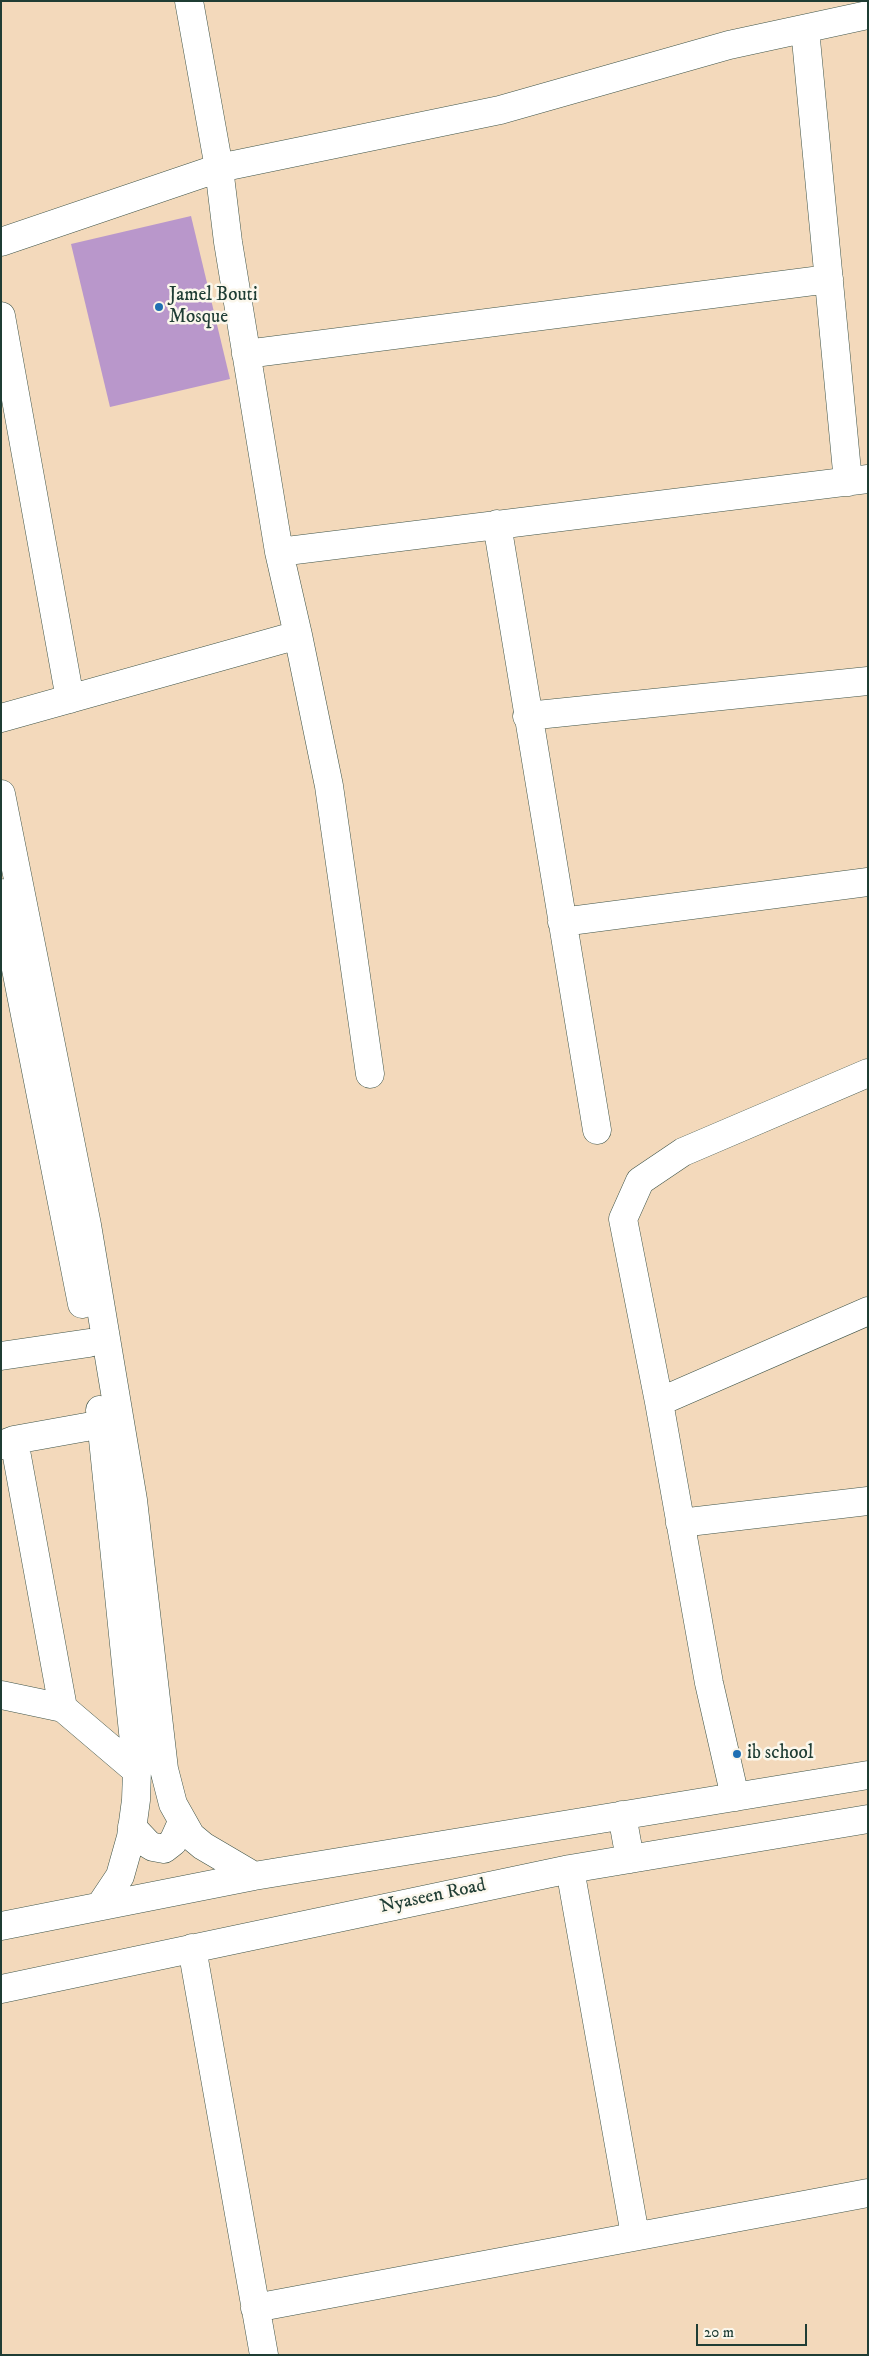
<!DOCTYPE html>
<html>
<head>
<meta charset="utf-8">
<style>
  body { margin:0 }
  #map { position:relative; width:869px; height:2356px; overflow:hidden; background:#f3d9bb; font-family:"IM FELL DW Pica",serif }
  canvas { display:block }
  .frame { position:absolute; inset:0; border:2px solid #1f3d34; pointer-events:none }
  .scale { position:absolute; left:696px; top:2324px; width:111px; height:22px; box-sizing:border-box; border:2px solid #1f3d34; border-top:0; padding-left:6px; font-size:15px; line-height:18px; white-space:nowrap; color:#1f3d34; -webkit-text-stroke:4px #fbf7ec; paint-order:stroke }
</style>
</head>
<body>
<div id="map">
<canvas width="869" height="2356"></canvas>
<div class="frame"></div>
<div class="scale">20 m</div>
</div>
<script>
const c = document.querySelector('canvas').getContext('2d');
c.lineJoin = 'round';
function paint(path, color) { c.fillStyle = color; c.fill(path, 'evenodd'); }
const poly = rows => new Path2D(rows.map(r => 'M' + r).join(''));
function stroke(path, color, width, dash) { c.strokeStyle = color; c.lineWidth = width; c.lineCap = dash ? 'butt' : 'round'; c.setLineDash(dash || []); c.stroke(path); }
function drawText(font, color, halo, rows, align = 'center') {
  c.font = font + ' "IM FELL DW Pica",serif'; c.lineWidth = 5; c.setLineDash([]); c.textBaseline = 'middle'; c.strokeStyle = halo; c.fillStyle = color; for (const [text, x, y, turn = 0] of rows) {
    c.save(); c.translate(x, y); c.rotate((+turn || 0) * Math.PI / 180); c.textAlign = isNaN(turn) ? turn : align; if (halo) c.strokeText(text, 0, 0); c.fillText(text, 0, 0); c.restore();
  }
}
paint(poly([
  [191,216,230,379,110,407,71,244]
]), '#b997cb');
const minor = poly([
  [189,1,219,168,228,242,279,552,298,635,329,786,370,1074],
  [805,29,848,482],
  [1,242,219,168,500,110,729,45,868,15],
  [1,316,70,699],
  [246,354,829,279],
  [497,524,597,1130],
  [279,552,868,479],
  [527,716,868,681],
  [1,718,298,635],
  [1,794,87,1225,133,1500,164,1769,173,1804,191,1836,203,1846,254,1876],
  [1,893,82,1304],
  [562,922,868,882],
  [1,1356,89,1343],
  [659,1402,868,1311],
  [14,1440,63,1708],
  [1,1445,14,1440,103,1424],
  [680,1523,868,1501],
  [1,1695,63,1708,137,1771],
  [735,1797,709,1683,659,1402,623,1219,640,1181,683,1152,868,1073],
  [622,1815,630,1859],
  [132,1827,148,1844,153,1847,164,1849,173,1842,182,1822],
  [570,1869,635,2235],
  [100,1906,120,1876,131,1837,136,1800,137,1771,100,1410],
  [1,1926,254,1876,868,1775],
  [192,1948,264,2355],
  [1,1989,570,1869,868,1819],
  [255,2308,868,2193]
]);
stroke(minor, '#3f5448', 29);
stroke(minor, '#fff', 28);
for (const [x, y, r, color] of [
  [159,307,5,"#1f6fb2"],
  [737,1754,5,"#1f6fb2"]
]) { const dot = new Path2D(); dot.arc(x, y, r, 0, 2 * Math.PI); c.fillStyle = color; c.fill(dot); stroke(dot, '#fbf7ec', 2); }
drawText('19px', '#1f3d34', '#fbf7ec', [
  ["Jamel Bouti",169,296],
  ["Mosque",169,318],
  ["ib school",747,1754]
], 'left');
drawText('19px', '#1f3d34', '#fbf7ec', [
  ["Nyaseen Road",433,1897,-12]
]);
</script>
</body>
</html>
